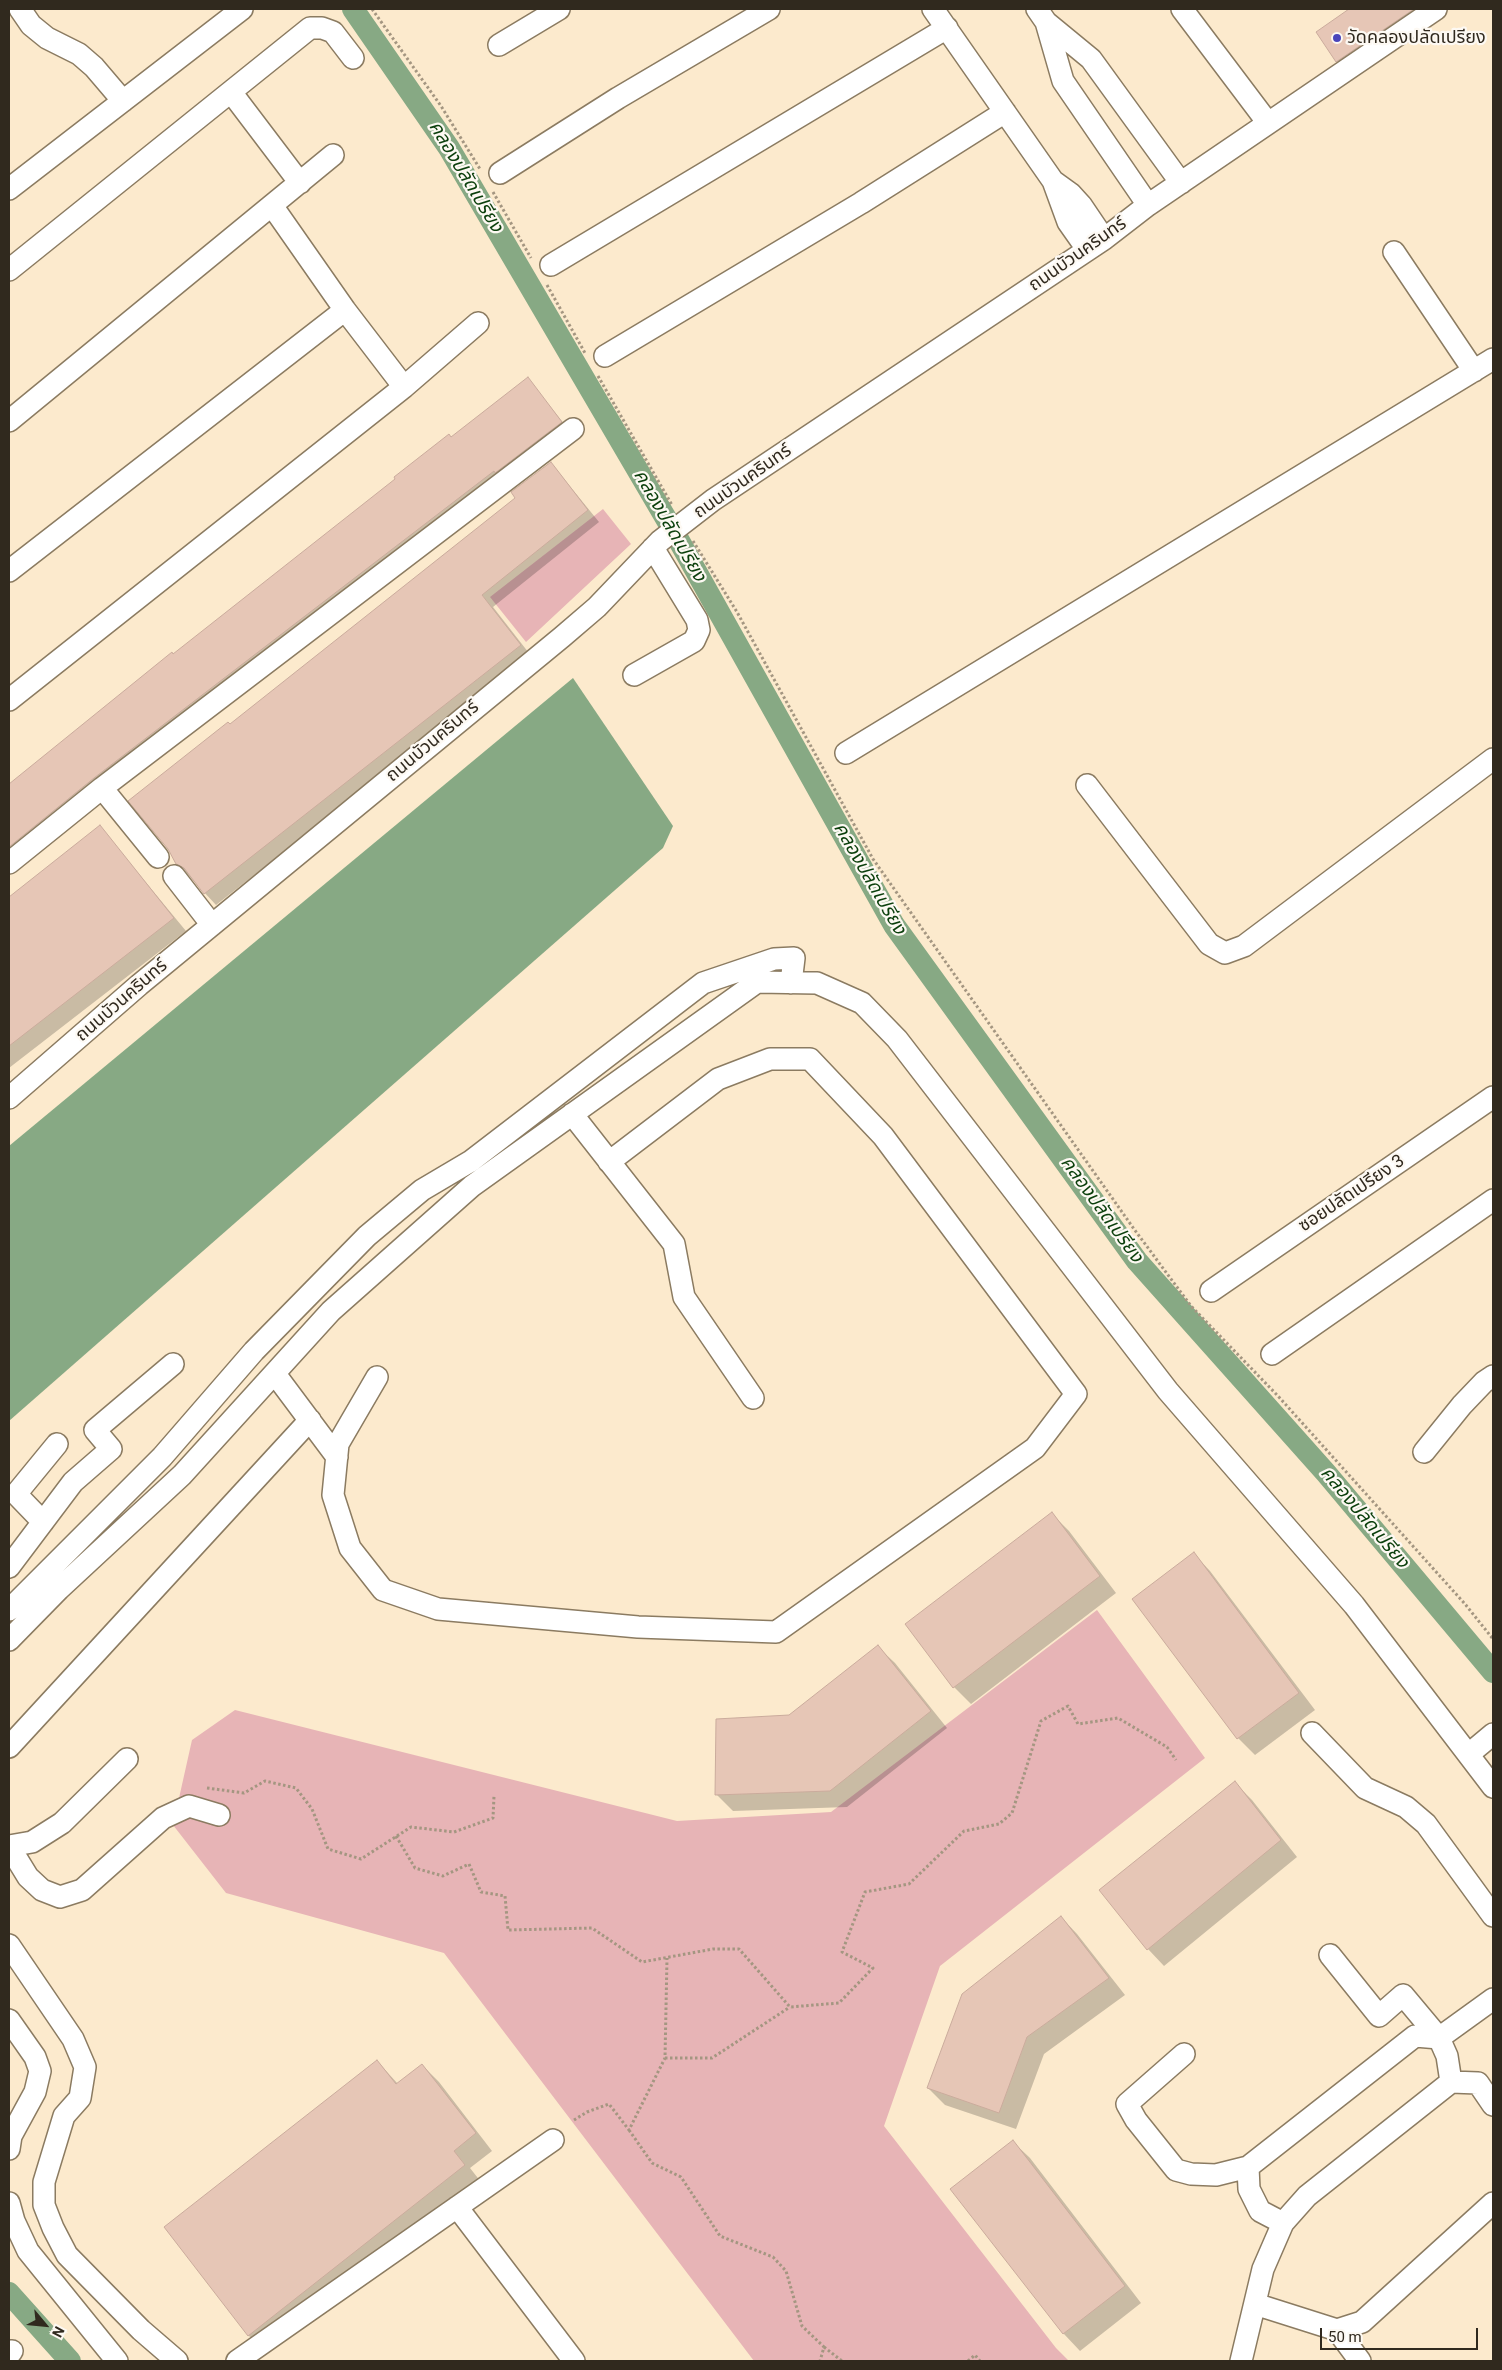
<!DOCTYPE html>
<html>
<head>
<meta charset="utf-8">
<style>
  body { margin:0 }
  #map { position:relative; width:1502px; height:2370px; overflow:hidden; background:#fceacd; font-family:Roboto,sans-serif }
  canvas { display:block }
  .frame { position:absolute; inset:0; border:10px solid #30291e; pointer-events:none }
  .north { position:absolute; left:20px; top:2300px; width:50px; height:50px; -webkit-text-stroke:4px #fdf9f3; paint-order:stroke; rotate:118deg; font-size:14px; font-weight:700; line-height:20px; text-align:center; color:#30291e }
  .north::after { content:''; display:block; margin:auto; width:18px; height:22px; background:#30291e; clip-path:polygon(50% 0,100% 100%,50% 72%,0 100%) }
  .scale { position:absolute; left:1320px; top:2328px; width:158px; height:22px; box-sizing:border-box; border:2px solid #30291e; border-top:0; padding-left:6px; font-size:15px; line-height:18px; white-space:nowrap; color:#30291e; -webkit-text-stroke:4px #fdf9f3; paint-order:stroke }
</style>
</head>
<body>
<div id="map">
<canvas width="1502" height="2370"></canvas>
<div class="frame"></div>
<div class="north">N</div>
<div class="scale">50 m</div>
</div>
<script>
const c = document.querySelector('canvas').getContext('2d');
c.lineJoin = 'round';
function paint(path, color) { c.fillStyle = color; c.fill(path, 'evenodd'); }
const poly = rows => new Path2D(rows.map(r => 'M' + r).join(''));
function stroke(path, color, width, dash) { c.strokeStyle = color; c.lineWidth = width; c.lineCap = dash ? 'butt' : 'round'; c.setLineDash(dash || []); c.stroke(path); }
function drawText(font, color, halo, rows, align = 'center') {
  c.font = font + ' Roboto,"Noto Sans Thai",sans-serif'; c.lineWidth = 4.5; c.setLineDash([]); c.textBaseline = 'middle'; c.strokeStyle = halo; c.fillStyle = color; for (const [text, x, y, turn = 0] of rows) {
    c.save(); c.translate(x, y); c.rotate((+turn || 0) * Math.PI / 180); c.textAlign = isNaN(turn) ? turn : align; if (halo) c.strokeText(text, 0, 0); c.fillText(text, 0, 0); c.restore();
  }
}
paint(poly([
  [603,509,631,544,526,642,490,597],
  [1097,1610,1205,1758,940,1966,884,2126,1056,2348,1069,2361,754,2361,444,1953,226,1893,173,1825,192,1740,235,1710,677,1821,831,1812]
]), '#e7b4b6');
paint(poly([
  [573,678,673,826,663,848,9,1421,9,1146]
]), '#87a984');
paint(poly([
  [1351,9,1426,9,1349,72,1337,61,1318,33],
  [528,379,569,430,9,862,9,785],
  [551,463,599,522,493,607,532,657,216,905,177,863,230,726,517,498],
  [100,827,186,931,9,1068,9,898],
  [1052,1514,1069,1531,1116,1593,971,1704,954,1687],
  [1194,1554,1210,1571,1315,1710,1255,1755,1238,1738,1134,1599],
  [878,1647,895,1663,947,1728,847,1807,733,1811,716,1794,790,1717],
  [1235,1783,1252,1800,1297,1857,1164,1966,1148,1949],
  [1061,1917,1077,1934,1125,1995,1044,2054,1016,2129,945,2105,928,2088],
  [377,2061,398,2084,422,2065,439,2082,492,2151,470,2168,481,2182,265,2352,248,2335],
  [1013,2142,1030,2158,1141,2303,1080,2351,1064,2334,952,2189]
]), '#0003');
stroke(poly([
  [353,9,449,148,678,539,894,925,1137,1261,1326,1473,1493,1672],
  [9,2293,70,2361]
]), '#87a984', 22);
const building = poly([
  [1349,9,1414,9,1336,62,1316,32,1349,9],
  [528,377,562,422,495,473,494,471,94,778,9,847,9,784,172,652,173,654,395,479,394,477,449,434,451,437,528,377],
  [551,462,588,510,482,595,521,645,204,894,184,868,176,864,168,849,128,801,228,722,230,724,515,498,511,492,551,462],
  [100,825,174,918,9,1046,9,897,100,825],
  [1052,1512,1100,1576,953,1688,905,1624,1052,1512],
  [1194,1552,1299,1693,1237,1739,1132,1599,1194,1552],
  [878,1645,931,1711,830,1791,715,1795,716,1719,789,1715,878,1645],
  [1235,1781,1281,1840,1147,1950,1099,1890,1235,1781],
  [1061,1916,1109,1978,1027,2037,999,2113,927,2088,962,1994,1061,1916],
  [377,2060,396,2084,422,2064,476,2133,454,2151,465,2165,248,2336,164,2227,377,2060],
  [1013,2140,1125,2286,1063,2334,950,2189,1013,2140]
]);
paint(building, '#e6c6b6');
stroke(building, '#caab9c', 1);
const minor = poly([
  [20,9,31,25,47,38,79,54,94,67,123,101],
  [933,9,1053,181,1068,222,1087,249],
  [1037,9,1046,22,1063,81,1148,205],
  [1182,9,1268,123],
  [1046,22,1091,59,1181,183],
  [499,45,559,9],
  [231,92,300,183],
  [500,173,618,98,769,9],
  [1053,181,1071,194,1081,205,1104,239],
  [9,189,242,9],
  [273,207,345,310,404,387],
  [1394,252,1474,371],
  [551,265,947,28],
  [9,270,310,28,322,28,333,32,353,58],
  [605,356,861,203,1005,112],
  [9,421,333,155],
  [9,571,345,310],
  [634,675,694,641,699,630,697,620,653,548],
  [9,700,404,387,478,323],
  [846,753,1493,359],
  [1087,785,1209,944,1225,953,1244,946,1493,759],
  [102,788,158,857],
  [9,863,102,788,573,429],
  [174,876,212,925],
  [9,1098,139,985,562,637,597,607,660,541,713,500,1104,239,1148,205,1436,9],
  [572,1114,674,1244,684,1297,753,1398],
  [1211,1291,1493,1097],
  [1272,1354,1493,1200],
  [275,1374,337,1457],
  [377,1377,338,1444,333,1495,350,1548,383,1590,438,1609,638,1627,776,1632,1035,1448,1076,1394,883,1136,810,1059,770,1059,718,1079,609,1162],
  [1424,1452,1462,1405,1484,1382,1493,1376],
  [43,1522,16,1494,57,1444],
  [9,1567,73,1482,111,1449,95,1430,173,1364],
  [9,1610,162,1457,254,1351,367,1236,422,1190,471,1161,703,983,774,959,794,958,791,983],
  [9,1640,59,1589,182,1475,331,1311,472,1186,757,982,817,983,862,1003,897,1039,1168,1391,1354,1605,1493,1787],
  [1312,1733,1365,1788,1406,1807,1426,1824,1493,1916],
  [9,1747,310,1420],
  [1469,1754,1493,1734],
  [9,1846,28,1877,42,1890,60,1897,82,1890,163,1818,189,1806,219,1815],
  [9,1846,32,1842,62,1823,127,1759],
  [9,1945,73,2039,85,2067,80,2098,64,2116,44,2182,44,2205,53,2228,67,2255,141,2330,177,2361],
  [1330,1955,1379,2016,1403,1995,1439,2038],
  [9,2020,35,2057,40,2071,35,2092,11,2136,9,2149],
  [1184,2054,1127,2104,1136,2120,1176,2170,1191,2174,1216,2175,1248,2167],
  [1451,2082,1478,2083,1493,2105],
  [9,2203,14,2221,28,2251,117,2361],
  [457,2207,574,2361],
  [1283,2223,1260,2211,1249,2189,1248,2167,1415,2036,1439,2038],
  [1255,2304,1337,2330,1362,2322,1493,2203],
  [1337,2330,1360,2361],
  [9,2355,12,2351],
  [237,2361,553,2140],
  [1241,2361,1263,2269,1283,2223,1307,2196,1451,2082,1447,2056,1439,2038,1493,1999]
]);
stroke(minor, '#8b7b61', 24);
stroke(poly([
  [372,9,441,106,480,169],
  [493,192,531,258],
  [547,285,585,353],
  [598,376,672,505],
  [693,541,737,612,873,859,1134,1229,1191,1306,1278,1396,1465,1604,1493,1639],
  [207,1788,244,1793,265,1781,296,1788,312,1809,328,1849,361,1859,411,1827,454,1832,493,1818,494,1796],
  [396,1836,415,1868,443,1876,469,1864,481,1892,505,1896,508,1930,592,1928,642,1962,713,1949,739,1949,790,2007,839,2003,873,1968,842,1952,865,1892,909,1884,964,1831,999,1824,1012,1813,1041,1721,1068,1706,1078,1724,1118,1718,1167,1747,1176,1760],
  [665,2058,712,2058,790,2007],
  [574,2120,587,2112,609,2104,629,2130,665,2058,667,1958],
  [629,2130,652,2163,681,2177,720,2236,773,2257,786,2271,802,2326,824,2347,820,2361],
  [824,2347,842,2361],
  [968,2361,975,2355,980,2361]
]), '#a49681', 3, [2.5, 2.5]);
stroke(minor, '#fff', 21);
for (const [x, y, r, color] of [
  [1337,38,5,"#4a45bb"]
]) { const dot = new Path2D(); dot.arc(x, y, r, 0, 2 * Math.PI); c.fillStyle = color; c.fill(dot); stroke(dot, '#fdf9f3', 2); }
drawText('18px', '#30291e', '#fdf9f3', [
  ["วัดคลองปลัดเปรียง",1347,38]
], 'left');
drawText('18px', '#30291e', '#fdf9f3', [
  ["ถนนบัวนครินทร์",1078,255,-35],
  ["ถนนบัวนครินทร์",743,482,-35],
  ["ถนนบัวนครินทร์",433,742,-40],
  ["ถนนบัวนครินทร์",122,1001,-41],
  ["ซอยปลัดเปรียง 3",1352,1194,-34]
]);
drawText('italic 19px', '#0b3f0c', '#fdf9f3', [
  ["คลองปลัดเปรียง",465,177,59],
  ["คลองปลัดเปรียง",669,526,60],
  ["คลองปลัดเปรียง",869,879,60],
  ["คลองปลัดเปรียง",1101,1210,54],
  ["คลองปลัดเปรียง",1364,1518,50]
]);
</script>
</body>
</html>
